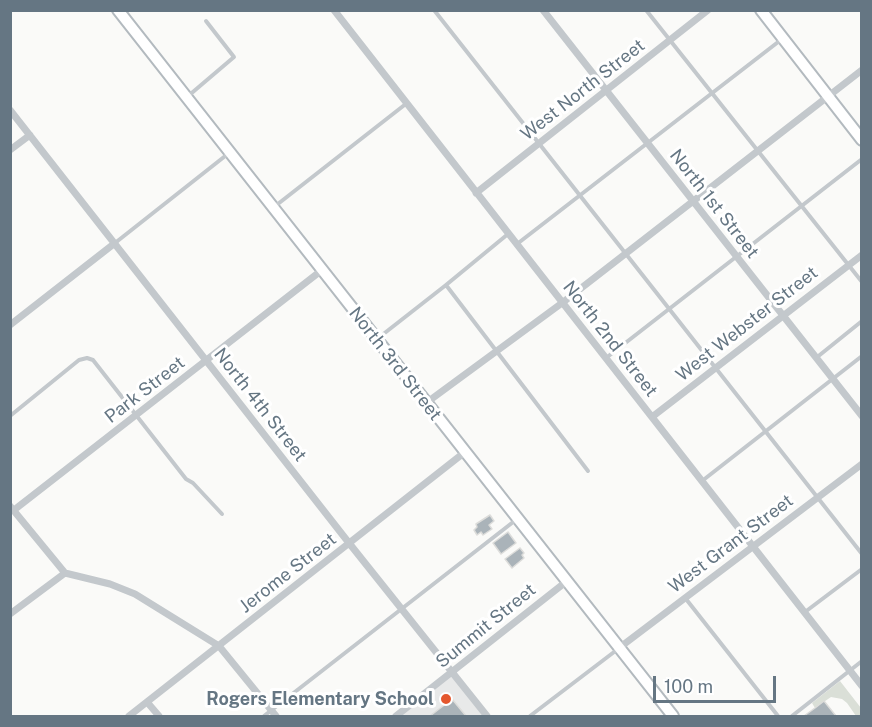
<!DOCTYPE html>
<html>
<head>
<meta charset="utf-8">
<style>
  body { margin:0 }
  #map { position:relative; width:872px; height:727px; overflow:hidden; background:#fafaf8; font-family:"Public Sans",sans-serif }
  canvas { display:block }
  .frame { position:absolute; inset:0; border:12px solid #657683; pointer-events:none }
  .scale { position:absolute; left:653px; top:676px; width:123px; height:27px; box-sizing:border-box; border:3px solid #657683; border-top:0; padding-left:8px; font-size:18px; line-height:21px; white-space:nowrap; color:#657683; -webkit-text-stroke:4px #fff; paint-order:stroke }
</style>
</head>
<body>
<div id="map">
<canvas width="872" height="727"></canvas>
<div class="frame"></div>
<div class="scale">100 m</div>
</div>
<script>
const c = document.querySelector('canvas').getContext('2d');
c.lineJoin = 'round';
function paint(path, color) { c.fillStyle = color; c.fill(path, 'evenodd'); }
const poly = rows => new Path2D(rows.map(r => 'M' + r).join(''));
function stroke(path, color, width, dash) { c.strokeStyle = color; c.lineWidth = width; c.lineCap = dash ? 'butt' : 'round'; c.setLineDash(dash || []); c.stroke(path); }
function drawText(font, color, halo, rows, align = 'center') {
  c.font = font + ' "Public Sans",sans-serif'; c.lineWidth = 6; c.setLineDash([]); c.textBaseline = 'middle'; c.strokeStyle = halo; c.fillStyle = color; for (const [text, x, y, turn = 0] of rows) {
    c.save(); c.translate(x, y); c.rotate((+turn || 0) * Math.PI / 180); c.textAlign = isNaN(turn) ? turn : align; if (halo) c.strokeText(text, 0, 0); c.fillText(text, 0, 0); c.restore();
  }
}
paint(poly([
  [453,673,487,716,396,716]
]), '#e8e9e9');
paint(poly([
  [840,681,861,708,861,716,856,716,847,703,842,699,831,697,815,708,812,703]
]), '#dadfd7');
const building = poly([
  [490,515,494,521,489,525,492,529,483,535,481,532,477,535,474,530,477,527,476,524,490,515],
  [508,532,516,543,501,554,493,543,508,532],
  [520,548,524,553,522,555,524,558,512,568,505,559,520,548],
  [452,699,466,716,430,716,452,699],
  [824,701,836,716,804,716,815,708,824,701]
]);
paint(building, '#aab3b9');
stroke(building, '#dcdcda', 1.5);
const secondary = poly([
  [118,10,673,716],
  [761,10,862,140]
]);
stroke(secondary, '#b3babf', 14);
stroke(poly([
  [434,10,862,554],
  [646,10,862,282],
  [187,97,234,57,206,21],
  [274,207,407,103],
  [115,243,229,153],
  [517,244,782,39],
  [446,285,508,234],
  [377,339,446,285,588,471],
  [606,358,862,159],
  [816,358,862,321],
  [10,416,79,360,87,358,93,360,186,479,193,483,222,514],
  [702,481,862,356],
  [686,599,778,716],
  [805,612,862,569],
  [264,716,517,519],
  [530,716,618,649],
  [792,716,862,661]
]), '#c3c8cc', 4);
stroke(poly([
  [334,10,862,686],
  [543,10,862,416],
  [10,110,349,543,487,716],
  [10,150,30,135],
  [476,193,708,10],
  [10,325,115,243],
  [426,403,562,303,862,70],
  [652,417,862,255],
  [10,506,65,573,110,584,135,594,219,646,276,716],
  [14,510,322,270],
  [10,614,65,573],
  [619,648,862,464],
  [147,702,159,716],
  [129,716,465,452],
  [396,716,567,581]
]), '#c3c8cc', 7);
stroke(secondary, '#fff', 10);
for (const [x, y, r, color] of [
  [446,699,6,"#e4572e"]
]) { const dot = new Path2D(); dot.arc(x, y, r, 0, 2 * Math.PI); c.fillStyle = color; c.fill(dot); stroke(dot, '#fff', 2); }
drawText('18px', '#657683', '#fff', [
  ["West North Street",583,90,-38],
  ["North 1st Street",714,204,52],
  ["West Webster Street",747,324,-38],
  ["North 2nd Street",610,339,52],
  ["North 3rd Street",395,364,52],
  ["Park Street",145,390,-38],
  ["North 4th Street",260,405,52],
  ["West Grant Street",731,544,-37],
  ["Jerome Street",288,573,-38],
  ["Summit Street",486,626,-39]
]);
drawText('bold 18px', '#657683', '#fff', [
  ["Rogers Elementary School",434,699]
], 'right');
</script>
</body>
</html>
